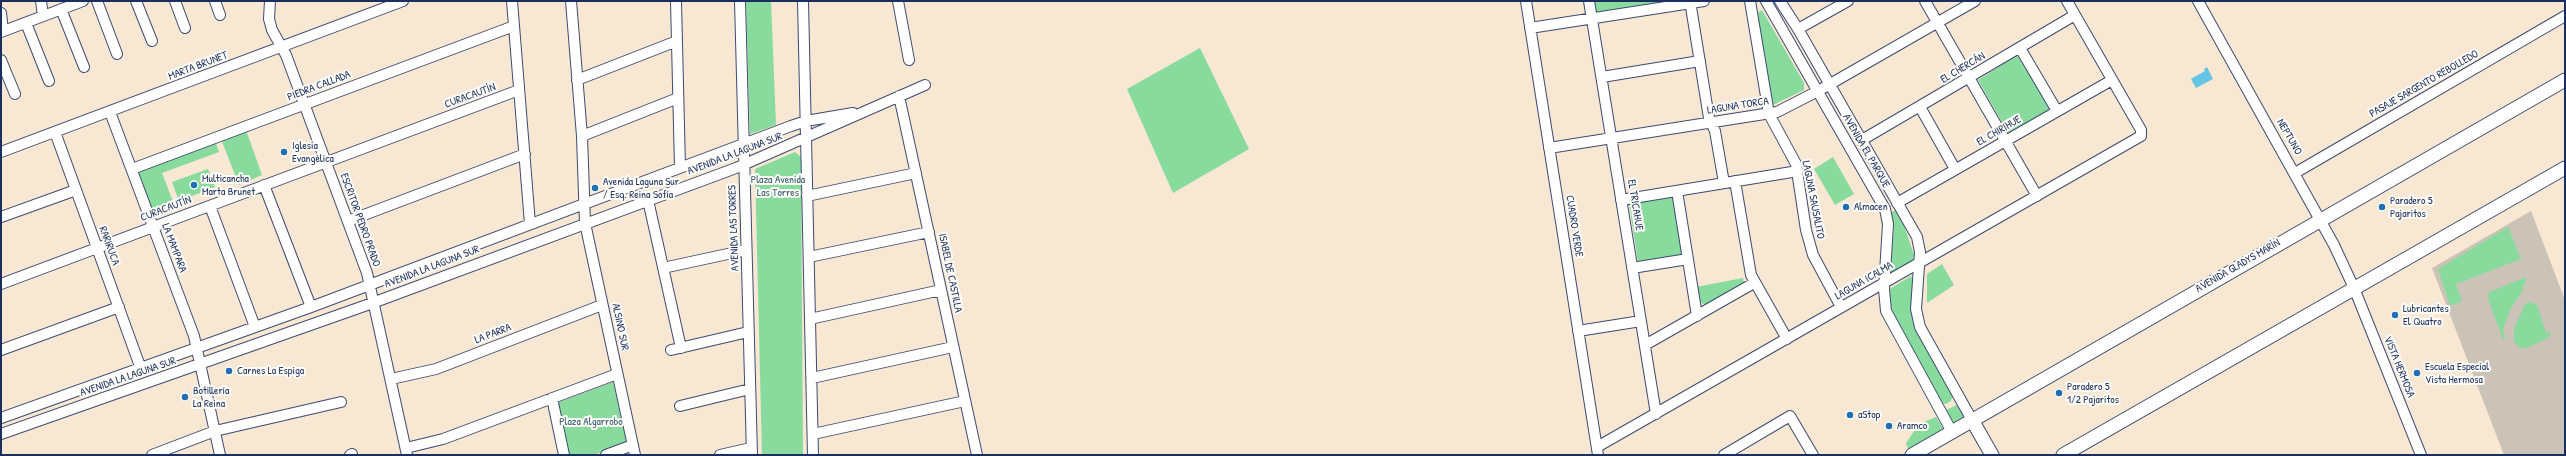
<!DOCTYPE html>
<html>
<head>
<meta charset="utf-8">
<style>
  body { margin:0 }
  #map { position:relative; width:2566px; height:456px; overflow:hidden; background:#f7e7d3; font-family:"Patrick Hand",sans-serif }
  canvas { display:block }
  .frame { position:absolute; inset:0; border:2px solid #1b2f5e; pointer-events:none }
</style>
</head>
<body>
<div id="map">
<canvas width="2566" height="456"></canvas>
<div class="frame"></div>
</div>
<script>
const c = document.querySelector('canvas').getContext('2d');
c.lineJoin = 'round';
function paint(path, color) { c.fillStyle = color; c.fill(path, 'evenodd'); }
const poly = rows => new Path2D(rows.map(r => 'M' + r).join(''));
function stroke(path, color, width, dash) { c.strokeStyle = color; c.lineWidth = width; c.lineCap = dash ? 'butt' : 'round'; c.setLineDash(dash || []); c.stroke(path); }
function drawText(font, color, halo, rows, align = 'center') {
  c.font = font + ' "Patrick Hand",sans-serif'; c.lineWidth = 4; c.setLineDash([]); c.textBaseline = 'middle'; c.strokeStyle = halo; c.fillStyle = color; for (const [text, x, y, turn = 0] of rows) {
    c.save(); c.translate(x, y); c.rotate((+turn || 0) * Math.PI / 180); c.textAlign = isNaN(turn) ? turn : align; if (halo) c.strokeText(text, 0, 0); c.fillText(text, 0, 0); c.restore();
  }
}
paint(poly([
  [2531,211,2565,300,2565,455,2504,455,2432,268]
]), '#cbc3b8');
paint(poly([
  [746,1,771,1,776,125,750,134],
  [1594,1,1675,1,1597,14],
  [1762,10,1804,83,1804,90,1773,105,1757,13],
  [1200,48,1249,149,1173,193,1127,89],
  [2017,55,2051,109,2008,133,1978,80],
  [246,130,262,175,239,185,221,139],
  [215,141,219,152,162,173,175,207,153,214,137,170],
  [795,152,801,157,803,455,762,455,755,169],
  [1833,157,1854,194,1835,205,1814,169],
  [208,169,215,187,179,201,172,182],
  [1673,196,1682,256,1638,262,1629,203],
  [1895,210,1905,228,1914,255,1913,261,1890,274,1894,227,1891,213],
  [2508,227,2521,259,2456,284,2462,301,2450,306,2438,269],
  [1942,264,1954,285,1927,303,1927,274],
  [1911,276,1914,282,1912,320,1953,395,1951,401,1946,404,1940,402,1890,308,1888,294,1891,288],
  [2527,277,2521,293,2510,310,2503,330,2505,339,2503,339,2488,299,2489,292],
  [1743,278,1744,283,1705,305,1700,302,1696,287],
  [2531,302,2537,305,2546,333,2552,332,2546,339,2526,348,2518,347,2514,341,2514,328,2525,304],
  [613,382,627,444,593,455,568,455,557,403],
  [1959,404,1966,418,1952,426,1944,411],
  [1936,417,1944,430,1909,451,1906,443,1919,424]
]), '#88db9d');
paint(poly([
  [2207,67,2213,79,2196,88,2191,79,2205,71,2204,69]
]), '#65c4e4');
const minor = poly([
  [41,1,43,16],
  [97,1,117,54],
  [136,1,152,41],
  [175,1,185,28],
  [215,1,220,15],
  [270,1,269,19,272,30,286,55,367,273,407,455],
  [512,1,530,224],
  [571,1,582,136,585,223,635,455],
  [676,1,680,168],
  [740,1,752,455],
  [803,1,813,455],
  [898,1,909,60],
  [1526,1,1598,455],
  [1589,1,1656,414],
  [1690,1,1709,118,1715,131,1724,183],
  [1750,1,1769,114,1796,164,1806,230,1813,255,1841,307],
  [1766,1,1885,209,1888,224,1884,289,1886,311,1952,432],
  [1780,1,1798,29,1917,237,1920,252,1916,309,1920,327,1972,420],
  [1925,1,2037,196],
  [2198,1,2334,245,2354,288,2421,455],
  [61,9,84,67],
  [1,13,3,31],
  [26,23,49,81],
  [1530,28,1704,1],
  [1798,29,1848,1],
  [1,32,83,1],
  [2020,48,2057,111],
  [1,60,15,94],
  [1602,77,1700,61],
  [577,80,677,41],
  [899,96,977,455],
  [1920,107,1955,169],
  [110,112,194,336,220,455],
  [55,132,141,369],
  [582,136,678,98],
  [1862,140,2075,15],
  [1549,148,1777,112,1818,91,1975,1],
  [1,152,403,1],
  [132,169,514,26],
  [2295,173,2565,16],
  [1735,181,1751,275,1787,339],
  [264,185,311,307],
  [1677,191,1697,316],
  [807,196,916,173],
  [648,200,681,348],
  [1621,200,1798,171],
  [1897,203,2112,80],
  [210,206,255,327],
  [1,217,76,190],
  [348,221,525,154],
  [809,257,929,232],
  [663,268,746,250],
  [1632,268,1688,259],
  [1,284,519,90],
  [810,319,941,290],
  [1578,331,1641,321],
  [1645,345,1754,283],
  [1,350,119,307],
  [671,350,748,332],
  [812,378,953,347],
  [391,379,436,369,602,305],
  [552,398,564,455],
  [680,406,750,389],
  [1,418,311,307,791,126,806,121,853,113],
  [1,434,367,305,736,168,925,85],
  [813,434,965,401],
  [1597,447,2141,136,2141,130,2067,1],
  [406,448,443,439,617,374],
  [152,455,215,431,341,402],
  [350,455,352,454],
  [606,455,633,445],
  [720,455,751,448],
  [1724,455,1790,416,1813,455]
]);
const major = poly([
  [1972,420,1992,455],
  [1912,455,2565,80],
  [2063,455,2565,168]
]);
stroke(minor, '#3c4b70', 12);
stroke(major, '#3c4b70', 15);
stroke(minor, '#fff', 10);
stroke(major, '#fff', 13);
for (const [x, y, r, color] of [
  [284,152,4,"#1f6fb2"],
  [194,185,4,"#1f6fb2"],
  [595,188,4,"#1f6fb2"],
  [1846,207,4,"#1f6fb2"],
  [2382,207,4,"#1f6fb2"],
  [2395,315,4,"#1f6fb2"],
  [229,371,4,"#1f6fb2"],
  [2417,373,4,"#1f6fb2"],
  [2059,393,4,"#1f6fb2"],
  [185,397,4,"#1f6fb2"],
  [1850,415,4,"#1f6fb2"],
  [1889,426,4,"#1f6fb2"]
]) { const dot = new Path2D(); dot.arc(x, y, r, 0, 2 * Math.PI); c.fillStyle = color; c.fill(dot); stroke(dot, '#fdfcf7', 1.5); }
drawText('11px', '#1b2f5e', '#fdfcf7', [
  ["MARTA BRUNET",198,66,-21],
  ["EL CHERCÁN",1963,68,-31],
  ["PASAJE SARGENTO REBOLLEDO",2424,84,-30],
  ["PIEDRA CALLADA",319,86,-21],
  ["CURACAUTÍN",470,96,-20],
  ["LAGUNA TORCA",1738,106,-9],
  ["EL CHIRIHUE",1999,131,-30],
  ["NEPTUNO",2289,137,60],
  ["AVENIDA EL PARQUE",1866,151,60],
  ["AVENIDA LA LAGUNA SUR",735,154,-21],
  ["LAGUNA SAUSALITO",1813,200,79],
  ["EL TRICAHUE",1635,205,81],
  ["CURACAUTÍN",166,209,-21],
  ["ESCRITOR PEDRO PRADO",360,220,70],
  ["CUADRO VERDE",1574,226,81],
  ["AVENIDA LAS TORRES",734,228,-92],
  ["RARIRUCA",109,246,70],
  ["LA MAMPARA",174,248,69],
  ["AVENIDA GLADYS MARÍN",2238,266,-30],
  ["AVENIDA LA LAGUNA SUR",432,267,-21],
  ["ISABEL DE CASTILLA",950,273,78],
  ["LAGUNA ICALMA",1864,281,-30],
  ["ALSINO SUR",620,327,78],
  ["LA PARRA",493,334,-21],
  ["VISTA HERMOSA",2399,367,68],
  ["AVENIDA LA LAGUNA SUR",128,377,-19]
]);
drawText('11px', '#1b2f5e', '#fdfcf7', [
  ["Iglesia",292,146],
  ["Evangélica",292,159],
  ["Multicancha",202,179],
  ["Marta Brunet",202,192],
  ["Avenida Laguna Sur",603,182],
  ["/ Esq. Reina Sofía",603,195],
  ["Paradero 5",2390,201],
  ["Pajaritos",2390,214],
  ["Almacen",1854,207],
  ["Lubricantes",2403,309],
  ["El Quatro",2403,322],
  ["Escuela Especial",2425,367],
  ["Vista Hermosa",2425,380],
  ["Carnes La Espiga",237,371],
  ["Paradero 5",2067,387],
  ["1/2 Pajaritos",2067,400],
  ["Botillería",193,391],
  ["La Reina",193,404],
  ["aStop",1858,415],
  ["Aramco",1897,426]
], 'left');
drawText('11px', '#365a6e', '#fdfcf7', [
  ["Plaza Avenida",778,180],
  ["Las Torres",778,193],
  ["Plaza Algarrobo",591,422]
]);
</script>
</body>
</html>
